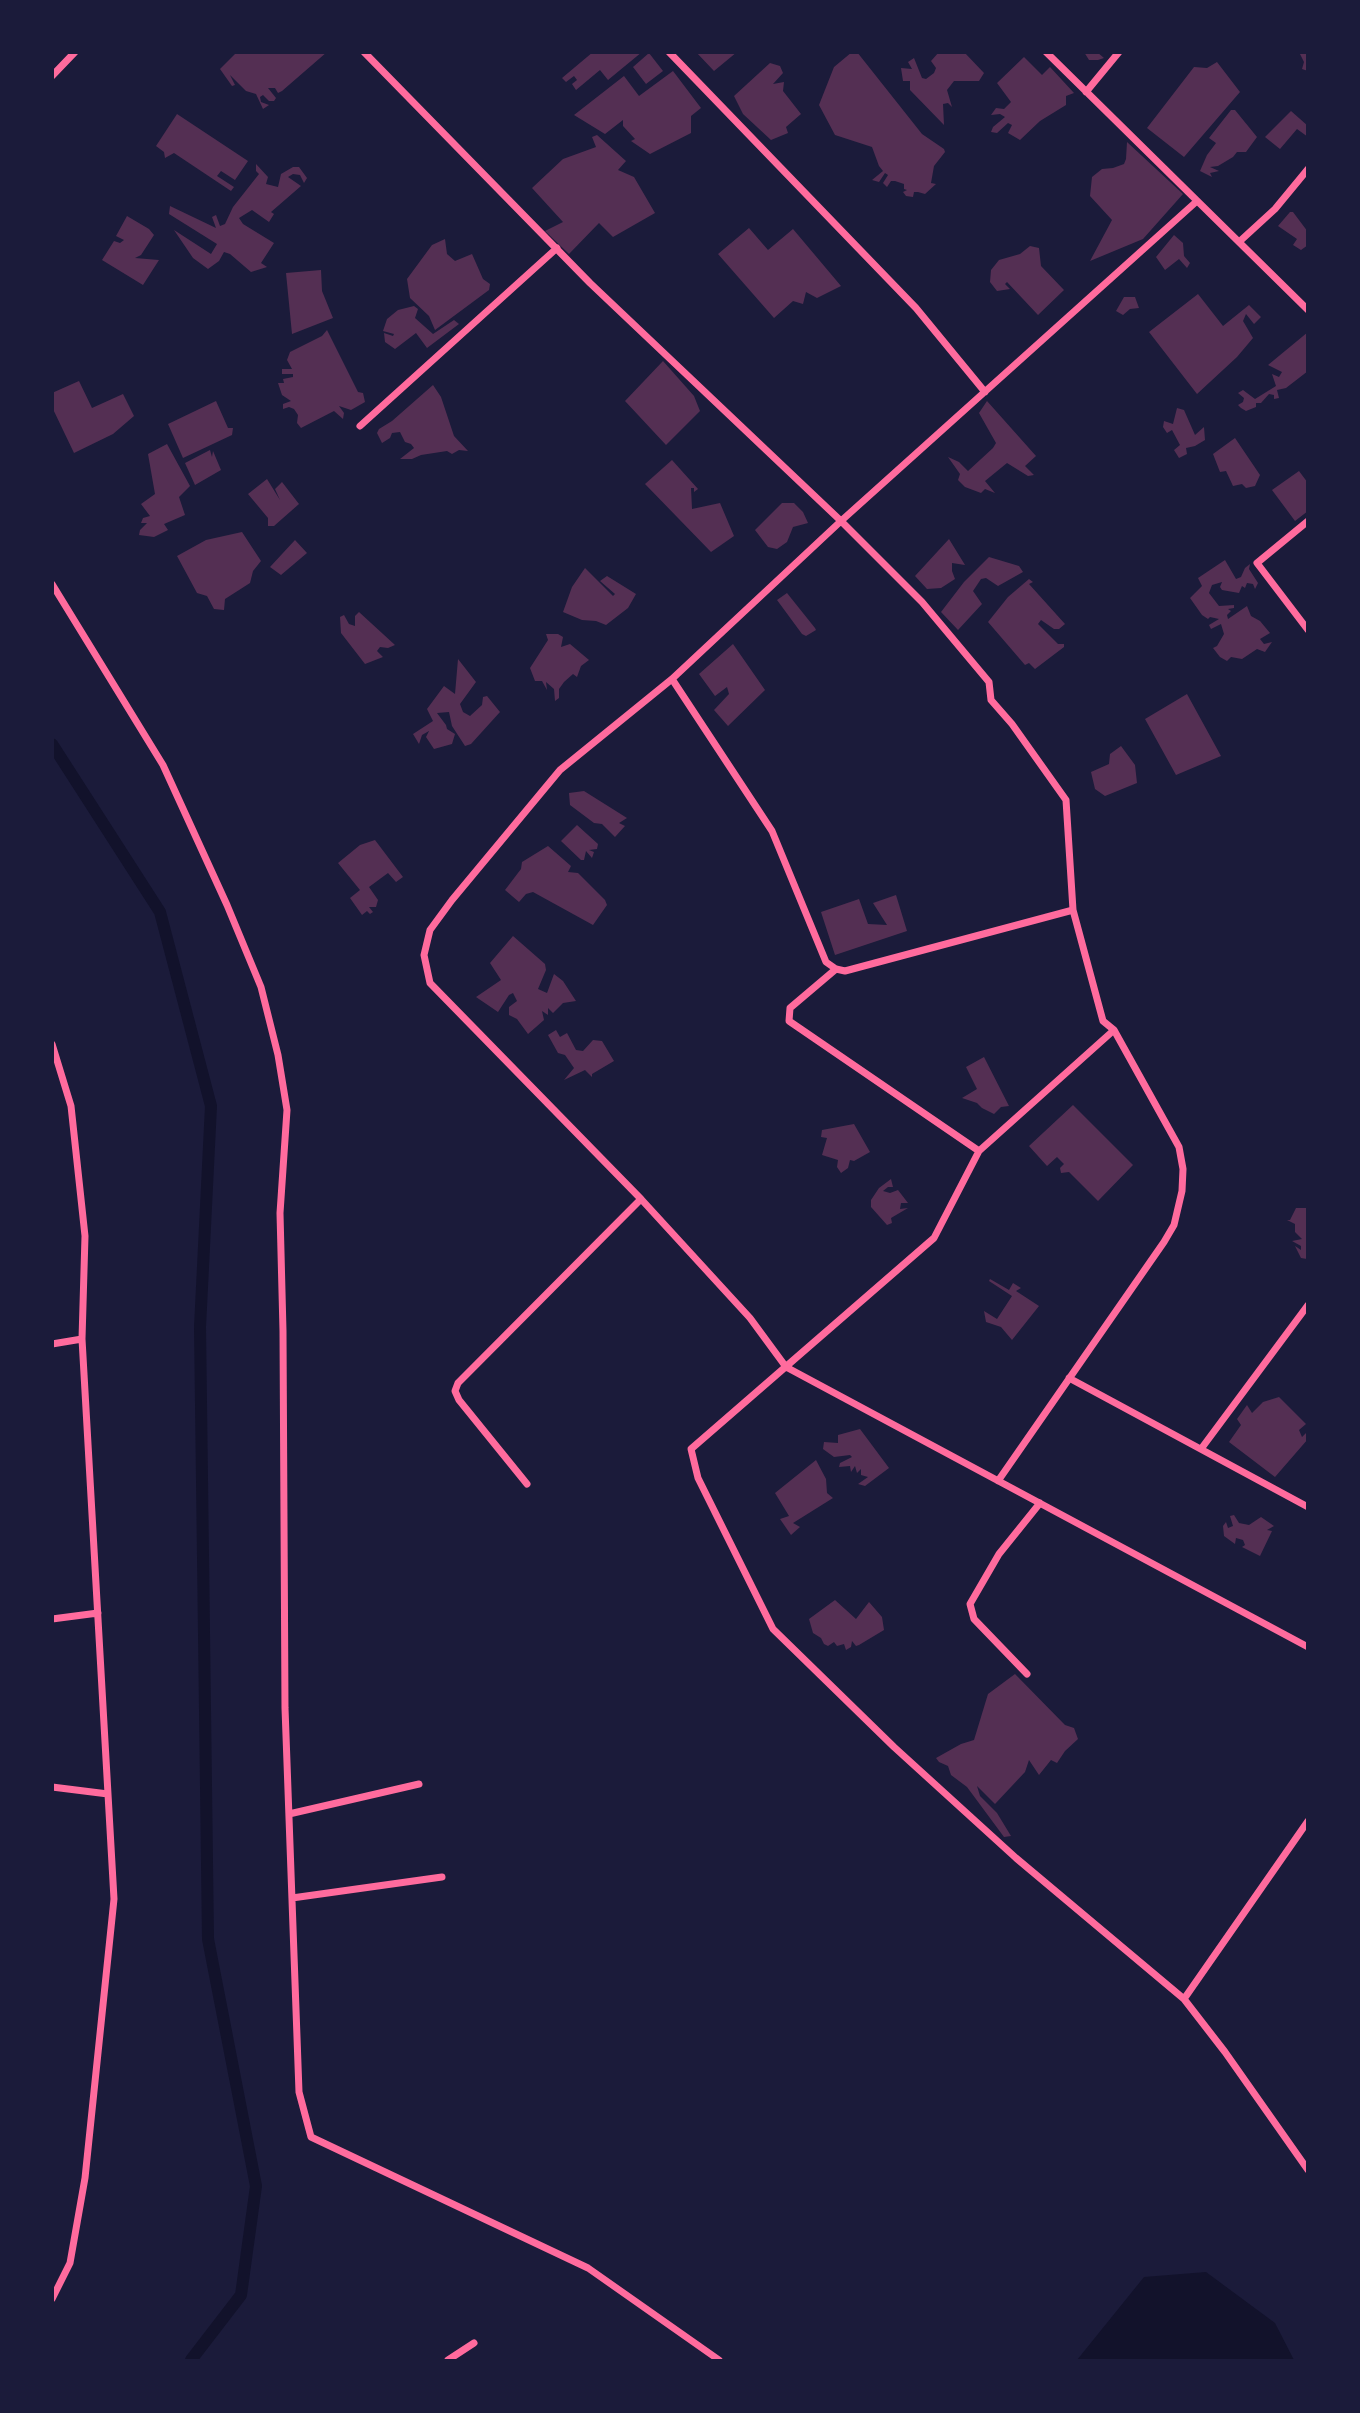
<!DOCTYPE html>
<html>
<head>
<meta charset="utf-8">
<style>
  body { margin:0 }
  #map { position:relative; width:1360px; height:2413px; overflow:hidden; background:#1b1b3a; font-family:"Fira Sans Condensed",sans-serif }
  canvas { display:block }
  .frame { position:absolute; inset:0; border:54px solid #1b1b3a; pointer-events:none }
</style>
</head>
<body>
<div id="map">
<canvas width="1360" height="2413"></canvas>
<div class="frame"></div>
</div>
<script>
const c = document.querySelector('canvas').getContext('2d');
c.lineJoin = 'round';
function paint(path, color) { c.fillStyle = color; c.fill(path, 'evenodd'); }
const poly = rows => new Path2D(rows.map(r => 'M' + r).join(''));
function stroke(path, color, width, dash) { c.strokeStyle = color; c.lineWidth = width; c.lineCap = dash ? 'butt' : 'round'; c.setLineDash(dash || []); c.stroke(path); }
paint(poly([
  [1206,2272,1275,2323,1294,2360,1077,2360,1144,2277]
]), '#12122b');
stroke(poly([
  [52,744,160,912,211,1106,200,1327,208,1939,256,2186,241,2295,191,2360]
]), '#12122b', 12);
paint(poly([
  [237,52,293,53,327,52,282,91,278,93,275,88,268,88,276,98,274,101,269,101,263,95,260,97,261,102,269,105,263,109,256,94,246,91,230,75,235,85,232,86,220,69],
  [593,52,642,52,608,80,600,70,576,90,572,84,577,80,574,76,566,82,562,78],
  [696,52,737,52,714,71],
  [852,52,857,52,922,134,944,149,945,152,934,166,931,183,936,184,925,194,918,192,914,192,913,197,906,196,903,192,907,190,904,189,904,184,895,181,891,181,887,187,883,183,888,175,885,173,879,182,872,180,883,171,879,166,872,147,835,135,819,105,834,67],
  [939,52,964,52,984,73,979,81,954,81,947,90,952,107,948,103,943,104,944,125,910,90,910,81,903,81,901,68,912,69,908,62,914,58,922,78,926,79,934,73,936,68,931,61],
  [1084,52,1097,52,1104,58,1098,60,1089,60],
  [1299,52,1308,52,1308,71,1302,69,1304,62],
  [649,53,663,71,646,84,633,67],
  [1024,57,1042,75,1050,67,1074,93,1066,96,1066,105,1040,121,1020,140,1008,133,1012,125,1008,123,997,133,991,132,993,127,1005,117,1000,114,991,115,996,108,1004,109,1011,102,997,83],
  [1217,62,1240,92,1184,157,1147,128,1194,67,1207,68],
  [770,63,780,66,783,73,773,84,784,82,783,91,801,114,786,127,788,133,771,140,743,114,734,96],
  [673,71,701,108,691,116,691,133,650,154,631,141,635,139,623,126,623,120,605,134,574,115,624,76,639,96],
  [1231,110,1235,110,1257,137,1246,152,1237,152,1233,157,1218,166,1210,167,1219,171,1210,173,1212,177,1200,171,1207,155,1216,143,1209,138],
  [1291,111,1308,126,1308,137,1297,129,1280,149,1265,137],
  [177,114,248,161,235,180,221,171,217,176,234,187,231,191,174,153,165,158,164,152,156,146],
  [597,135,626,161,618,170,634,177,655,213,613,237,599,223,569,254,545,231,563,222,532,188,563,159,596,147,592,137],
  [1127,142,1183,194,1143,239,1090,261,1112,220,1090,196,1092,177,1102,169,1113,168,1124,164,1126,159],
  [256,164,268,177,266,184,278,187,281,174,293,167,299,167,307,178,304,183,300,175,293,174,288,177,301,186,271,212,274,214,269,222,252,210,239,218,243,224,274,243,261,263,267,267,251,272,230,254,224,252,219,261,208,269,193,258,174,230,211,254,217,244,169,214,170,206,216,228,212,217,216,215,220,226,225,224,233,207,259,174,256,171],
  [1290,212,1293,212,1308,232,1308,245,1301,250,1293,245,1297,239,1278,226],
  [127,216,149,229,154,235,141,255,135,258,159,260,143,285,102,260,114,241,120,243,124,240,116,236],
  [749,228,768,250,793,229,841,286,817,298,806,292,803,304,793,301,774,318,718,254],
  [1174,235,1183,243,1184,256,1190,263,1187,268,1179,259,1165,270,1156,257],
  [445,239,447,254,455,261,472,254,483,279,490,284,489,290,435,330,429,316,410,298,407,279,432,245],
  [1030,246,1039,248,1041,266,1064,290,1038,315,1007,282,1005,284,1010,289,997,291,990,282,991,270,999,260,1020,254],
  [321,270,322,291,333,318,292,334,286,273],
  [1198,294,1223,326,1249,305,1261,317,1254,324,1246,314,1243,321,1253,338,1237,357,1197,394,1149,332],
  [1124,297,1135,297,1139,308,1130,309,1123,315,1116,311],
  [414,306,418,309,415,318,433,334,454,320,459,324,427,348,416,333,395,349,385,342,384,333,393,336,394,334,383,331,387,319,398,310],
  [327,330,358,392,363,393,365,402,351,410,339,406,344,413,343,419,334,411,301,428,297,423,298,415,294,409,289,407,283,409,283,404,291,401,282,395,278,383,284,383,283,379,293,377,293,374,282,374,282,369,292,369,287,360,290,352,322,336],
  [1308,332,1308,371,1286,388,1277,390,1279,398,1274,399,1274,395,1269,394,1261,403,1256,403,1256,407,1246,411,1241,408,1238,405,1243,402,1244,398,1238,393,1243,390,1255,399,1276,386,1272,374,1279,377,1282,372,1268,365],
  [663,361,694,396,700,411,666,445,625,401],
  [79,381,92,408,123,394,134,416,113,434,74,453,52,407,52,393],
  [433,385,441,397,454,436,468,451,459,450,452,454,447,451,421,455,412,459,400,459,414,448,411,444,405,442,400,432,392,433,390,438,382,443,377,433,379,429,392,421],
  [216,401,228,428,233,428,232,435,183,458,168,424],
  [987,401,1036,456,1025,466,1034,475,1028,476,1007,463,985,481,995,493,985,489,981,493,965,487,958,480,960,474,948,457,959,462,968,471,993,448,996,443,979,413],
  [1177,408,1184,410,1195,435,1204,427,1205,440,1195,446,1186,448,1187,454,1179,458,1174,450,1180,445,1172,430,1167,433,1163,427,1164,421,1173,424],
  [1235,438,1260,475,1255,486,1246,488,1242,484,1233,486,1226,471,1220,472,1213,454],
  [167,444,190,486,179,497,185,515,164,524,168,530,154,537,139,535,140,530,147,523,141,523,143,518,150,516,141,504,155,494,148,454],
  [210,450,212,457,213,451,221,470,195,485,185,463],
  [672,460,698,489,694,492,694,488,691,488,692,509,720,503,734,536,711,552,645,484],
  [1299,471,1308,483,1308,511,1295,521,1272,490],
  [267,479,280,500,275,489,282,482,299,504,274,526,268,526,268,518,248,494],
  [782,503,794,503,803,512,808,523,793,527,787,542,777,549,768,547,755,530],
  [242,532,261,561,253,571,250,583,225,599,224,610,214,609,207,596,197,593,177,556,206,540],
  [949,539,965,565,952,563,952,571,955,579,941,588,927,589,915,576],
  [295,540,307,553,281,575,270,567],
  [989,557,1019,566,1023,572,998,586,986,578,981,579,973,591,982,604,958,630,941,612,964,582],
  [1225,560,1236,579,1241,577,1245,568,1250,564,1249,569,1258,583,1255,589,1253,584,1247,583,1245,588,1242,586,1239,593,1222,590,1220,587,1222,582,1212,585,1209,593,1219,606,1234,605,1234,608,1228,609,1231,611,1227,615,1228,619,1247,606,1251,616,1260,621,1270,633,1260,639,1264,644,1272,642,1265,652,1257,649,1242,659,1231,657,1227,661,1220,657,1213,648,1217,646,1224,634,1221,624,1211,629,1209,625,1219,619,1210,617,1208,619,1202,615,1190,598,1202,586,1198,578],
  [585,568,613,596,615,594,600,581,607,576,636,594,628,608,606,625,596,621,582,620,563,612,572,587],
  [1029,579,1033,582,1029,584,1065,624,1059,629,1054,629,1041,620,1038,624,1058,644,1064,644,1064,647,1035,669,1029,663,1025,665,988,622,1008,597],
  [787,593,815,628,816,630,806,636,802,634,777,600],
  [359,612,395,645,388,648,380,647,377,651,383,657,365,664,341,633,340,617,344,615,349,624,355,626,355,616],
  [546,634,558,634,563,637,561,647,570,644,589,660,581,666,577,677,573,674,564,682,559,689,559,698,555,701,554,689,546,682,547,690,542,681,535,681,530,668,548,640],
  [733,644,765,690,728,726,714,710,729,694,727,687,715,696,699,674],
  [458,659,476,682,460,704,463,712,470,716,482,705,483,697,487,696,500,712,471,744,465,746,452,726,449,712,437,713,446,725,447,729,455,734,452,744,434,749,426,737,429,731,422,735,419,744,413,734,433,721,427,709,444,686,455,694],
  [1187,694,1221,756,1176,775,1145,719],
  [1121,746,1135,765,1137,783,1105,796,1095,789,1091,772,1109,764,1110,754],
  [584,791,627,818,619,823,625,826,615,837,602,824,594,823,570,805,569,793],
  [577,825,598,844,597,849,589,850,594,852,592,858,586,851,584,860,581,860,561,841],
  [375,840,403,877,396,882,388,873,369,887,378,900,376,907,369,907,373,912,370,914,367,911,362,915,350,898,360,890,338,863,360,845],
  [548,846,571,866,568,872,578,873,605,900,607,905,593,925,533,892,526,894,519,902,505,890,521,869,522,862],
  [896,895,907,931,835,955,821,912,859,899,868,924,887,925,873,903],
  [513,936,545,964,546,970,538,989,547,993,554,974,563,981,576,1001,563,1003,553,1013,548,1008,548,1015,542,1011,544,1020,528,1034,517,1019,509,1015,509,1007,517,1001,513,993,509,995,498,1012,476,997,501,980,490,963],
  [556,1030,560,1037,567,1033,576,1050,583,1051,593,1040,602,1041,614,1061,592,1074,592,1077,585,1070,564,1080,574,1068,565,1055,558,1053,548,1035],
  [984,1057,1009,1106,1001,1107,994,1114,982,1108,977,1103,962,1098,977,1089,966,1067],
  [1073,1105,1133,1165,1098,1201,1069,1172,1061,1173,1060,1168,1064,1164,1057,1157,1047,1166,1029,1146],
  [854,1124,870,1152,854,1161,850,1160,848,1168,841,1173,837,1167,838,1160,822,1155,827,1138,821,1137,822,1130],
  [891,1179,893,1187,888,1187,883,1191,890,1193,898,1190,908,1203,901,1203,900,1209,908,1208,891,1218,892,1223,887,1225,871,1207,871,1200,879,1188],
  [1296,1208,1308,1208,1307,1259,1301,1258,1295,1246,1301,1250,1301,1246,1292,1241,1302,1239,1295,1232,1295,1224,1287,1220,1290,1220],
  [990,1279,1009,1290,1013,1283,1021,1288,1016,1291,1039,1306,1012,1340,1001,1327,986,1322,984,1311,997,1319,1012,1296,989,1281],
  [1279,1397,1306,1424,1299,1430,1302,1437,1308,1431,1308,1439,1275,1477,1229,1442,1241,1425,1237,1419,1247,1405,1252,1413,1263,1402],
  [860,1429,889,1468,865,1486,858,1484,868,1477,861,1475,861,1469,857,1473,855,1466,851,1472,850,1466,839,1467,840,1463,852,1457,850,1455,834,1457,823,1449,824,1442,838,1443,838,1435],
  [816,1460,826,1479,827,1493,833,1498,793,1523,800,1527,791,1535,780,1519,789,1516,775,1493],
  [1234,1515,1239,1523,1249,1525,1261,1517,1274,1526,1267,1530,1272,1531,1260,1556,1242,1547,1245,1545,1243,1540,1236,1538,1235,1544,1224,1536,1223,1526,1226,1522,1228,1528,1233,1526,1230,1516],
  [835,1600,856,1619,869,1602,882,1617,884,1630,859,1645,856,1646,852,1641,851,1647,846,1650,844,1644,837,1646,834,1642,828,1646,824,1644,821,1638,813,1633,809,1619],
  [1015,1674,1065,1725,1074,1728,1078,1739,1065,1751,1057,1763,1051,1760,1039,1775,1029,1760,1025,1772,995,1804,977,1786,980,1796,997,1813,1011,1836,1004,1837,967,1787,951,1775,948,1766,939,1762,936,1758,961,1744,974,1740,988,1694]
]), '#542f53');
stroke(poly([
  [364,52,590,283,841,521,922,602,989,682,991,700,1012,724,1066,800,1073,910,1103,1021,1114,1030,1179,1147,1183,1169,1182,1191,1174,1225,1164,1242,998,1481],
  [669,52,916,308,985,392],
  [1046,52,1308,310],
  [52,76,75,52],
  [1086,92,1119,52],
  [1197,201,841,521,672,679,560,770,452,900,430,930,424,955,430,983,641,1199,750,1318,786,1367,1308,1647],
  [1239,242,1275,209,1308,169],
  [360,426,557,248],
  [1308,521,1257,563,1308,630],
  [52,584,163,765,227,905,261,987,278,1055,287,1110,280,1213,283,1331,285,1708,299,2092,311,2137,588,2268,719,2360],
  [672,679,772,831,826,962,836,969,845,971,1073,910],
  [836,969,790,1008,789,1021,979,1151],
  [1114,1030,979,1151,934,1238,691,1449,698,1478,773,1629,894,1747,1016,1858,1184,1999,1225,2052,1308,2170],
  [52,1044,71,1106,85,1236,82,1339,114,1899,85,2178,70,2263,52,2299],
  [52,1344,82,1339],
  [1069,1378,1308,1507],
  [1201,1449,1308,1305],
  [527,1484,459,1400,455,1391,458,1383,641,1199],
  [52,1619,98,1613],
  [1027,1674,974,1619,970,1604,999,1554,1040,1503],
  [52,1787,108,1794],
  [289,1814,419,1784],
  [292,1898,442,1877],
  [1184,1999,1308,1821],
  [448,2360,474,2343]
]), '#ff6b9d', 7);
</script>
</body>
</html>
